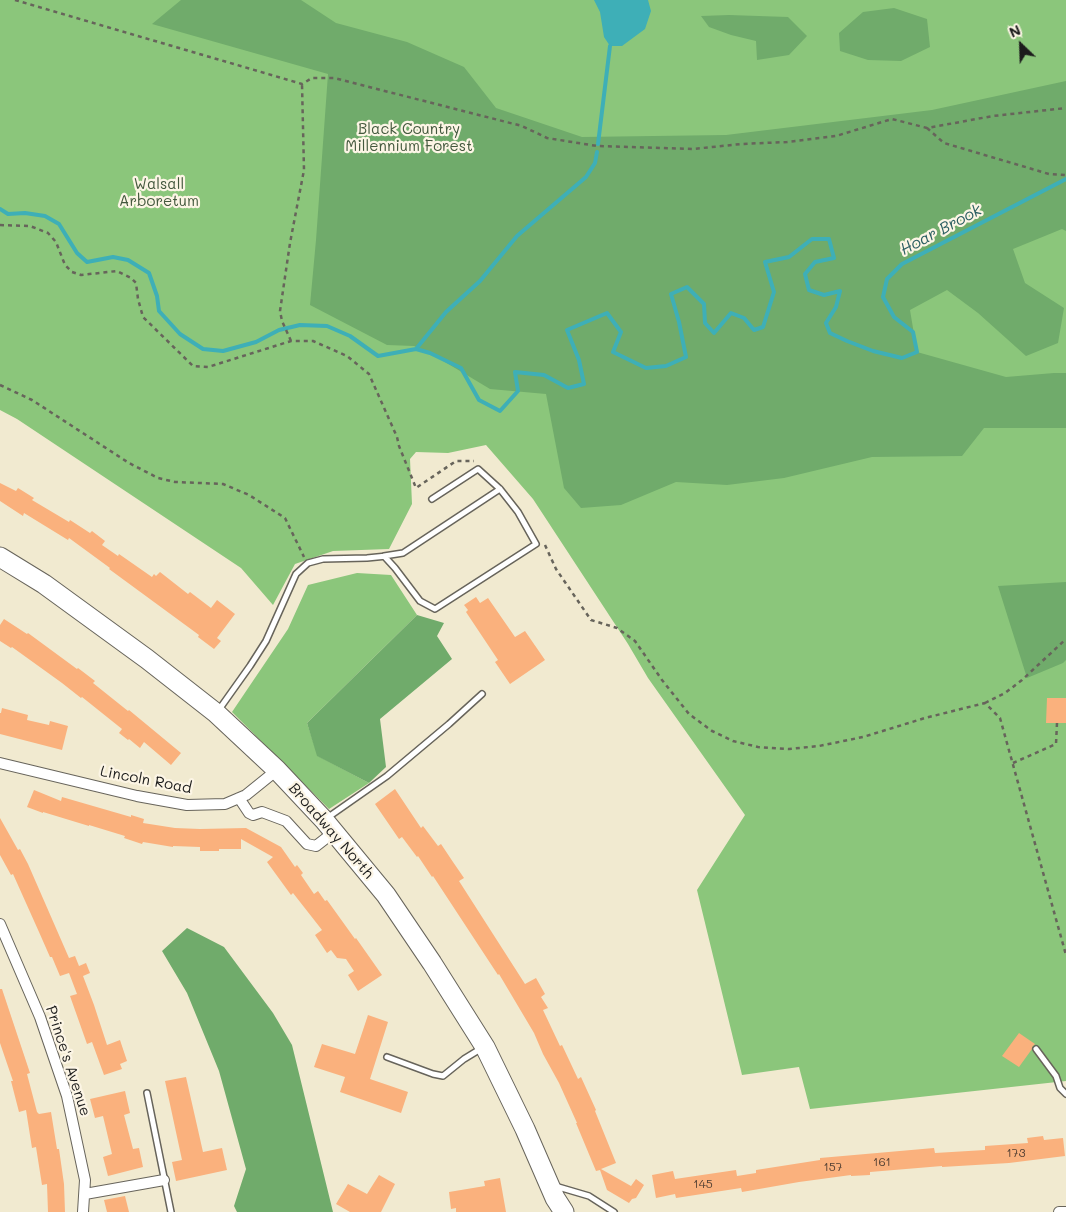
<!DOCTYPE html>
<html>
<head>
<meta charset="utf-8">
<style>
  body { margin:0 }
  #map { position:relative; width:1066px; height:1212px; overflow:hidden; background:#f1ead0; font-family:Mali,sans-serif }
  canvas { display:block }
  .north { position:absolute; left:996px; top:20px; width:50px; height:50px; -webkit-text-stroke:4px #fcf5e5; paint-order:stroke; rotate:336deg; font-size:14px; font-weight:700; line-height:20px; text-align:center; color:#1c1c1c }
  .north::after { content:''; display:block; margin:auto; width:18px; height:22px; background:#1c1c1c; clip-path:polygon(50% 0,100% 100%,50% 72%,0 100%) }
</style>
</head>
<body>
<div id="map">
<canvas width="1066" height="1212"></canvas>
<div class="north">N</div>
</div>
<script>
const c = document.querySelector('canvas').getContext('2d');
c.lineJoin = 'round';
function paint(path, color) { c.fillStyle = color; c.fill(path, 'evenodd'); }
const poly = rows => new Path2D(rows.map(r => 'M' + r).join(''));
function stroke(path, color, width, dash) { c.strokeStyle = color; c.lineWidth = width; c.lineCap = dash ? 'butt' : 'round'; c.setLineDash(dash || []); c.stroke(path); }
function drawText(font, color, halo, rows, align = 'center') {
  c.font = font + ' Mali,sans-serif'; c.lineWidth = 4.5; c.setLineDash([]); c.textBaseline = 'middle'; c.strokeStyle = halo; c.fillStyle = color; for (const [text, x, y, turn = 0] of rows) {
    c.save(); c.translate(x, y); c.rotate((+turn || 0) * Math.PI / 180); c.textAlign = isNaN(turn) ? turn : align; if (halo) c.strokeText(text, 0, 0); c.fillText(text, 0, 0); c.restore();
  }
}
paint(poly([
  [0,0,1066,0,1066,1081,810,1109,799,1067,742,1075,697,890,745,815,648,678,628,644,533,499,486,445,448,453,416,452,410,459,412,504,389,549,333,551,295,564,273,605,241,568,17,419,0,410],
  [357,573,391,575,417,615,307,723,318,756,369,783,329,809,232,712,288,629,308,585]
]), '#8bc67b');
paint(poly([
  [181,0,301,0,336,23,407,42,464,67,496,108,582,137,726,135,932,110,1066,81,1066,231,1062,229,1013,249,1025,283,1064,308,1058,343,1026,356,978,313,947,290,910,310,917,352,1006,377,1054,373,1066,373,1066,428,984,428,962,456,872,457,784,478,727,485,676,482,621,505,581,508,564,488,546,394,490,389,430,353,414,346,387,345,310,305,316,240,328,74,152,24],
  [894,8,927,19,930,47,901,61,868,60,840,51,839,33,863,12],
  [729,15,788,17,807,36,789,55,757,60,756,41,731,35,709,27,701,16],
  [1066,582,1066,660,1063,663,1027,678,998,586],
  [417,615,444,623,437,636,452,659,380,719,386,767,369,783,317,756,307,723],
  [187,928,224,947,273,1013,292,1045,333,1212,237,1212,234,1206,246,1169,219,1071,187,993,162,951]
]), '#70ab6b');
paint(poly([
  [594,0,648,0,651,11,645,29,622,46,610,46,604,37,600,12]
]), '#3eafb7');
stroke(poly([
  [598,144,610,46],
  [0,209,8,214,25,213,45,216,59,224,77,253,87,262,113,257,128,260,149,273,157,296,159,311,180,334,203,349,223,351,256,342,279,330,300,325,327,326,350,336,378,356,416,349,430,353,461,368,479,400,500,411,518,391,515,372,544,375,568,388,584,384,579,360,567,330,607,313,621,332,613,352,646,368,666,366,686,357,679,322,671,294,687,287,704,304,705,323,714,333,731,313,744,318,754,330,763,327,774,292,765,262,789,257,812,239,829,239,834,258,815,262,805,274,809,290,824,295,840,291,836,307,826,323,830,333,847,341,873,351,902,358,917,352,913,332,894,317,883,297,887,279,902,264,1066,179],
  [416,349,446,312,480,281,517,236,586,177,595,163,597,152]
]), '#3eafb7', 4);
paint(poly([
  [0,483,16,491,18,488,34,498,32,500,69,522,70,520,90,533,92,531,105,541,102,545,118,556,119,554,152,577,154,574,156,576,160,572,188,594,190,592,211,608,217,600,235,614,217,638,221,641,214,649,198,637,199,635,109,569,110,568,69,538,68,540,24,513,23,516,0,501],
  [476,597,480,603,488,598,515,637,525,631,545,660,510,684,495,662,498,660,466,612,468,610,464,605],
  [4,619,27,634,28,633,77,669,78,668,95,681,93,683,128,711,129,710,181,753,171,765,144,742,140,748,129,739,128,740,119,733,122,729,82,697,81,698,62,683,12,647,11,648,0,641,0,625],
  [1047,698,1066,698,1066,723,1046,723],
  [2,708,28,715,27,720,49,725,50,721,68,726,62,750,0,734,0,713,1,713],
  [395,789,421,828,423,826,438,846,441,844,453,862,464,878,459,881,525,984,536,978,545,994,541,997,548,1008,543,1010,560,1046,562,1045,578,1079,581,1077,596,1110,595,1111,616,1163,601,1169,631,1186,636,1179,644,1185,636,1198,632,1199,629,1203,607,1190,600,1170,596,1171,576,1123,577,1123,559,1083,543,1054,534,1033,499,974,498,975,433,876,432,877,418,856,417,857,402,837,399,839,375,804],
  [34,790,61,801,62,797,131,817,131,815,144,819,143,823,175,828,200,829,246,828,281,847,295,867,297,865,303,873,301,875,314,894,318,891,325,901,327,900,355,939,356,938,382,975,358,991,348,975,354,971,346,959,337,958,331,950,327,953,315,935,322,930,293,893,291,895,267,862,273,857,241,839,241,849,219,849,219,851,200,851,200,847,173,846,173,847,143,842,142,844,124,838,125,836,89,825,89,826,43,812,43,813,27,807],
  [0,818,18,850,20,849,28,864,69,958,75,956,79,966,86,963,90,973,83,976,94,1005,107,1045,120,1040,127,1061,120,1064,122,1069,104,1075,92,1042,87,1044,70,996,77,994,69,973,60,976,52,957,50,957,39,932,13,874,11,875,0,855],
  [0,989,2,989,30,1073,27,1074,37,1112,39,1114,51,1112,57,1149,59,1149,64,1184,65,1212,48,1212,47,1184,42,1185,36,1147,32,1148,26,1110,19,1112,11,1081,13,1081,0,1043],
  [368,1015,388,1022,370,1079,408,1092,401,1113,340,1092,345,1077,314,1067,322,1044,355,1054],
  [1019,1033,1035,1044,1032,1047,1032,1049,1019,1067,1002,1056],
  [186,1077,203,1152,222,1148,227,1170,176,1181,172,1162,182,1160,165,1081],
  [125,1091,130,1113,124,1115,133,1149,139,1148,143,1167,108,1176,103,1157,112,1154,103,1116,95,1118,90,1099],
  [1043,1136,1044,1140,1063,1138,1065,1156,1009,1163,942,1167,942,1166,870,1172,870,1175,851,1176,851,1175,799,1182,742,1192,741,1188,676,1198,675,1194,656,1198,652,1175,673,1171,675,1179,736,1170,737,1176,756,1173,756,1170,820,1160,820,1158,934,1148,935,1153,985,1150,985,1146,1028,1143,1027,1138],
  [379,1175,395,1184,381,1212,350,1212,336,1204,348,1184,367,1194],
  [500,1178,506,1212,456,1212,456,1208,451,1209,449,1192,485,1186,484,1181],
  [125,1196,129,1212,107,1212,104,1200]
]), '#fab17d');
const lane = poly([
  [500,489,518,512,536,544,435,609,420,601,395,568,384,556,403,553,500,489],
  [432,499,478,469,500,489],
  [218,711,250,666,266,641,296,574,308,563,323,559,367,558,387,556],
  [327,818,387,776,449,724,482,694],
  [1036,1049,1056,1076,1060,1088,1066,1094],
  [387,1057,433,1074,443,1076,464,1059,482,1048],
  [147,1093,171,1212],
  [555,1186,589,1196,614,1212]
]);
const street = poly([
  [0,763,137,796,187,805,225,804,246,795,277,770],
  [239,798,249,813,253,815,262,812,286,821,307,844,316,846,334,832],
  [0,924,40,1017,67,1096,85,1180,83,1212],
  [85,1194,164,1180],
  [1059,1212,1066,1212]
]);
const highway = poly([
  [0,557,44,584,147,659,216,713,277,770,324,820,386,895,432,963,485,1047,525,1129,555,1198,564,1212]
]);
stroke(lane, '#67645b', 8);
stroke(street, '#67645b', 12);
stroke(highway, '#67645b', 21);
stroke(poly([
  [15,0,302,84,312,78,334,78,522,126,547,138,597,146,693,149,741,144,787,142,836,136,892,119,927,128,993,116,1066,108],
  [927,128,944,143,1049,174,1066,175],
  [0,225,30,226,48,233,56,242,65,265,72,272,81,275,117,271,131,278,136,283,138,299,143,317,193,366,208,367,291,341,313,341,347,356,369,374,397,437,399,446,416,488,456,461,474,461],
  [291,341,282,321,280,311,290,243,304,170,302,84],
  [0,385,32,400,129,463,158,478,175,482,223,484,249,495,285,518,304,557],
  [545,545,556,569,591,620,617,628,635,641,662,680,689,714,712,731,733,741,758,747,772,748,789,749,819,746,863,737,925,718,985,703,1000,718,1066,955],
  [985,703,1005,693,1022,680,1066,639],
  [1013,763,1056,744,1057,723]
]), '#67645b', 2.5, [4, 4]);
stroke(lane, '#fff', 5);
stroke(street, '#fff', 10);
stroke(highway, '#fff', 19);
drawText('12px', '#544134', null, [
  ["173",1016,1153],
  ["161",882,1162],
  ["157",833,1167],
  ["145",703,1184]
]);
drawText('15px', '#43583d', '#fcf5e5', [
  ["Black Country",409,129],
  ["Millennium Forest",409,146],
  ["Walsall",159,184],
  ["Arboretum",159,201]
]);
drawText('15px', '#1c1c1c', '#fcf5e5', [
  ["Lincoln Road",146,780,11],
  ["Broadway North",331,831,49],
  ["Prince's Avenue",68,1061,72]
]);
drawText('italic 16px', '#2b5e62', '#fcf5e5', [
  ["Hoar Brook",941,230,-28]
]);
</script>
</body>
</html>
